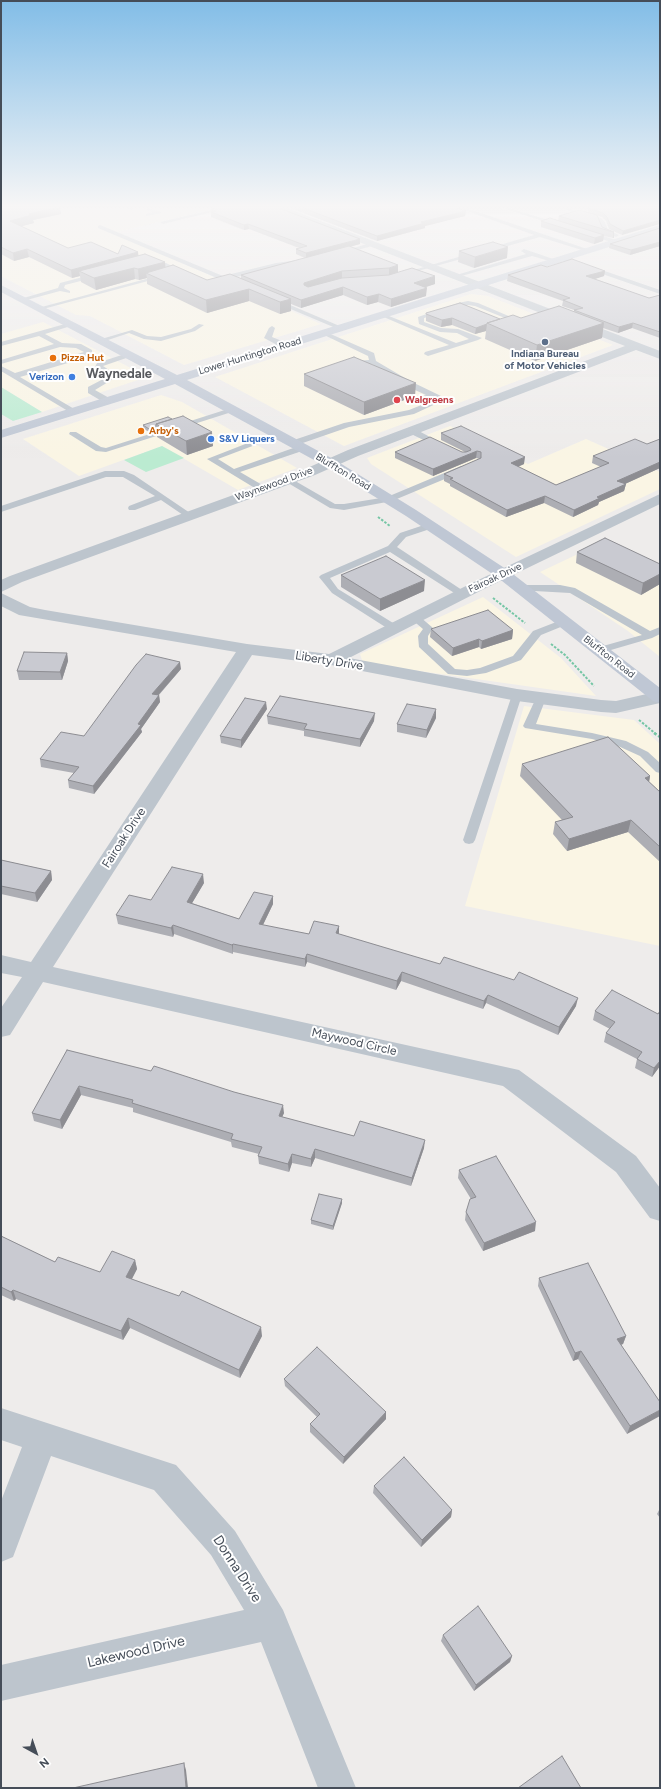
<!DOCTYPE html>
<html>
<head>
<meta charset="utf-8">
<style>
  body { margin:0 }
  #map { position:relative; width:661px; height:1789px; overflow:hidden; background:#eeeceb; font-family:Figtree,sans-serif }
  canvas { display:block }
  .frame { position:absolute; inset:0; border:2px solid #454d58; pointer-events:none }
  .north { position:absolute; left:16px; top:1733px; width:40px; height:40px; -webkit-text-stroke:3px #fff; paint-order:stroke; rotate:140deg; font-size:11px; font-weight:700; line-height:16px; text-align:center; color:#454d58 }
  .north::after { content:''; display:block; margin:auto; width:14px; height:18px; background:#454d58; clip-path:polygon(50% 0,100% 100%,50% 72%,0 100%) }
</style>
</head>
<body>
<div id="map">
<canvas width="661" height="1789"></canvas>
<div class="frame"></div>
<div class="north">N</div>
</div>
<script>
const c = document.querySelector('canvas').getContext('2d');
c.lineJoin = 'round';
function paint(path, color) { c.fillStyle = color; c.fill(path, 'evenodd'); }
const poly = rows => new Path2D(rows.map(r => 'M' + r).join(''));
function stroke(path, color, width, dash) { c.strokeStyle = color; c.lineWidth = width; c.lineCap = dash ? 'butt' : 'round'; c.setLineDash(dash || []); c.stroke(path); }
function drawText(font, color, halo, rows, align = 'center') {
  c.font = font + ' Figtree,sans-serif'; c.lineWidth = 4; c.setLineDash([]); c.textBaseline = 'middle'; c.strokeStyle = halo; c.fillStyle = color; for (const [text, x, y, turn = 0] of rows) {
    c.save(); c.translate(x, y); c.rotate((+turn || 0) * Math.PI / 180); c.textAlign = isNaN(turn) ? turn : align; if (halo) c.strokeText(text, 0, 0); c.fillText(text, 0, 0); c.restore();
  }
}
paint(poly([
  [1,208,217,208,113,233,321,324,184,365,90,316,76,315,1,276],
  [471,294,488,296,613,345,344,446,215,377],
  [43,322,144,375,144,378,42,412,1,387,1,334],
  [161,395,182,402,297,468,238,490,162,446,79,476,23,439],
  [450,426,528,464,586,439,660,472,660,489,516,557,371,464,367,458],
  [601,543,660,572,660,657,628,631,540,572],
  [483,597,561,658,596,696,363,663,360,654],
  [524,706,634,720,660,744,660,946,465,906]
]), '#faf5e4');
paint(poly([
  [1,387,42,412,13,421,1,414],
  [162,446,184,458,146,472,124,460]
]), '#bbebd1');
stroke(poly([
  [378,517,390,526],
  [493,598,525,623],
  [551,644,565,655,594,686],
  [639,720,656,734]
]), '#75c6a5', 2, [2.5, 1.5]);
stroke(poly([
  [654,733,660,737]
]), '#75c6a5', 2.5, [3, 2]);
paint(poly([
  [127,208,135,208,132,210,127,208],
  [148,208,161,212,162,213,146,216,146,214,153,212,147,210,148,208],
  [220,208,228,208,163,224,160,222,220,208],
  [459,208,466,208,593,251,588,252,540,237,400,276,400,274,534,235,459,208],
  [502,208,509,208,564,225,559,226,502,208],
  [560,208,567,208,601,218,605,222,608,230,619,235,616,237,603,232,597,220,560,208],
  [100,225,223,276,276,263,298,260,301,262,228,279,238,283,238,285,236,286,98,228,98,226,100,225],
  [588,231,619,241,620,242,617,244,586,234,586,232,588,231],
  [374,242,377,244,376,245,339,255,336,253,374,242],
  [524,249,559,261,556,263,532,256,458,277,453,276,526,254,521,251,524,249],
  [564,257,660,290,660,294,562,260,562,258,564,257],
  [146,262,166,263,176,268,178,273,43,309,38,308,172,272,171,270,163,266,148,265,145,263,146,262],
  [98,273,100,274,100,276,65,285,64,288,70,291,70,293,60,291,23,301,20,299,58,288,60,283,98,273],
  [276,299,342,327,343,328,338,329,274,302,274,300,276,299],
  [468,301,478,303,525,323,520,324,475,306,468,305,424,318,424,322,441,328,458,329,482,338,478,340,428,356,424,354,425,352,449,345,379,315,384,314,456,343,469,339,457,333,440,332,419,324,418,317,458,303,468,301],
  [72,322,74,323,74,325,45,334,62,343,81,344,92,350,92,354,85,358,20,377,76,410,77,412,73,414,1,371,1,366,15,373,84,352,76,348,60,347,1,364,1,360,54,344,39,336,1,346,1,342,72,322],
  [199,324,204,325,195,331,161,341,144,339,129,333,102,342,98,340,132,330,147,336,161,337,191,329,199,324],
  [272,326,275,328,272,337,287,343,287,347,281,347,266,339,264,338,269,328,272,326],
  [322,332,326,332,374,353,376,361,410,381,441,396,442,401,414,414,349,427,297,445,291,445,291,441,344,423,409,410,434,400,432,398,416,404,410,404,410,400,426,395,404,385,372,364,356,365,356,361,369,360,368,356,322,334,322,332],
  [128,353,135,355,103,366,118,376,95,390,111,399,111,403,105,403,88,393,88,387,109,376,96,369,95,367,97,363,128,353],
  [231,408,234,408,238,410,106,452,96,451,69,434,70,432,76,432,101,447,106,448,231,408],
  [409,429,415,429,447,446,443,448,440,448,409,433,409,429],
  [276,432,279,432,279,436,218,459,234,469,299,446,305,446,305,450,240,472,264,486,265,488,264,490,258,490,207,459,276,432],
  [461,466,464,467,464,471,392,501,344,510,330,508,283,480,284,478,290,478,335,504,344,504,387,497,461,466],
  [105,471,124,471,134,475,193,515,189,518,186,517,161,500,135,510,129,510,128,508,129,506,155,496,123,477,106,477,1,512,1,506,105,471],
  [430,523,433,524,435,526,433,528,406,537,397,547,465,592,467,594,465,596,459,596,390,552,330,578,338,589,398,626,399,628,398,630,390,630,332,593,319,577,321,575,388,546,400,533,430,523],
  [520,585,560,585,575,588,650,631,660,627,660,634,652,638,604,652,596,652,595,650,596,648,642,635,570,593,517,590,515,588,520,585],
  [415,615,419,616,433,628,428,636,428,644,455,669,467,670,480,668,513,656,533,631,564,619,569,622,568,624,541,635,521,660,486,673,467,676,448,674,419,647,418,636,423,629,410,618,415,615],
  [517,692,522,695,475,840,473,843,469,844,465,843,463,840,512,695,517,692],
  [541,695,546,698,536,724,592,733,626,741,648,752,660,763,660,773,656,772,640,756,618,746,592,739,525,728,523,726,536,698,541,695]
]), '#bdc5cd');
paint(poly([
  [276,208,287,208,660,351,660,359,636,350,358,456,315,475,22,582,1,592,1,580,10,576,305,469,348,450,625,346,277,210,276,208],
  [660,494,660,504,484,589,349,658,517,689,601,700,616,701,660,691,660,703,616,713,601,712,517,701,331,665,252,655,53,967,519,1070,636,1156,660,1188,660,1221,650,1218,616,1172,503,1086,43,982,10,1035,1,1037,1,1008,22,977,1,973,1,955,31,962,236,652,19,615,1,606,1,593,30,607,45,610,247,644,329,654,472,583,660,494],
  [1,1408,176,1465,235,1531,283,1610,356,1788,318,1788,261,1642,1,1701,1,1665,244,1610,211,1555,154,1490,51,1456,13,1557,1,1562,1,1501,22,1447,1,1440,1,1408]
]), '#bdc5cd');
paint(poly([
  [660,225,660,231,187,380,335,460,416,510,509,571,660,688,660,703,653,701,497,577,406,516,325,466,175,384,1,438,1,430,165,379,1,292,1,285,177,375,660,225]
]), '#bfc7d4');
paint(poly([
  [1,208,60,208,61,214,33,220,34,223,21,226,68,248,118,254,138,252,138,256,165,267,207,280,241,278,241,275,305,258,296,254,296,249,299,248,249,229,244,230,211,217,211,209,212,208,210,208,279,208,360,244,350,247,398,272,435,284,425,287,426,296,391,307,378,302,367,305,343,295,301,308,291,304,291,311,280,314,249,301,207,313,147,284,147,278,139,280,135,279,96,290,81,282,80,276,72,278,29,257,14,261,1,254],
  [290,208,457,208,466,211,465,216,425,226,425,228,377,241],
  [585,208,660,208,622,235,609,229,606,221,602,217,589,213,602,227,614,232,614,238,613,238,604,236,603,241,594,244,541,227,541,221,558,221,559,216,588,213,588,209],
  [660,228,660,246,630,255,609,248,610,244],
  [459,251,507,258,474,268,458,262],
  [547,267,605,271,604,276,594,279,649,298,660,295,660,338,632,328,618,333,603,328,602,338,535,361,485,339,486,331,475,334,452,325,441,327,426,321,426,313,500,319,521,318,574,311,574,310,562,306,563,301,507,281,508,275],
  [304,374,415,396,364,415,304,386],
  [172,419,213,446,187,455,157,437,157,430,150,432,143,429,143,425],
  [441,433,524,464,518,467,556,485,601,467,592,463,593,456,647,444,660,439,660,468,625,484,626,484,624,491,599,502,598,505,573,517,544,503,506,517,450,486,450,484,444,481,444,474,480,459,476,458,433,476,395,458,395,452,465,452,441,440],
  [577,552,660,564,660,584,641,595,576,563],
  [341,575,424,591,380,611,341,587],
  [431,629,513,630,512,639,481,649,479,647,452,656,430,637],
  [67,653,68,661,62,680,19,680,17,671],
  [181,669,159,695,160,702,141,729,142,732,94,794,69,788,68,780,74,773,41,767,40,759,84,736],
  [267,709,241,748,221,743,220,736],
  [267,716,374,721,360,747,304,736,304,731,268,724],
  [436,718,426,738,397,732,397,724],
  [522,764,650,776,649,782,660,792,660,862,628,832,567,851,553,834,555,822,562,820,520,776],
  [1,860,51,871,52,880,37,902,1,894],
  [204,883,192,903,239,919,273,896,273,904,263,925,309,934,339,926,339,934,576,1006,558,1035,486,1003,483,1009,401,981,396,990,307,962,305,967,233,952,233,954,174,934,173,937,118,924,116,915,151,900],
  [595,1011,658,1014,660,1011,660,1066,652,1077,635,1068,637,1059,604,1042,606,1033,610,1029,593,1020],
  [67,1050,284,1113,282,1117,354,1136,424,1148,411,1186,315,1158,311,1167,292,1163,289,1172,259,1164,258,1156,259,1154,232,1147,231,1142,133,1112,133,1108,81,1095,62,1129,34,1121,32,1113],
  [459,1170,535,1231,483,1251,465,1220,466,1212,471,1199,458,1178],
  [342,1199,342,1203,333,1230,311,1224,311,1220],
  [1,1236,55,1262,100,1272,135,1260,137,1269,132,1279,262,1336,240,1378,130,1328,123,1340,16,1299,14,1301,1,1295],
  [539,1278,626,1336,623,1344,621,1345,660,1402,627,1434,578,1359,573,1361,538,1286],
  [284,1379,386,1419,343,1464,310,1432,310,1424,317,1417,285,1386],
  [374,1486,452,1510,451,1517,421,1547,373,1493],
  [660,1508,660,1518,657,1514],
  [443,1635,512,1656,510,1662,474,1691,441,1641]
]), '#adaeb4');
paint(poly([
  [56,208,60,208,61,214,33,220,34,223,11,229,10,221,29,214],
  [466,211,465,216,425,226,425,228,377,241,377,236,421,222],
  [660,220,660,224,622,235,623,231],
  [248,224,249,229,244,230,244,225],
  [613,232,614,232,614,238,613,238],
  [604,235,603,241,594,244,595,238],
  [360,239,360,244,306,258,306,253],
  [660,242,660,246,630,255,631,250],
  [508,247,507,258,474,268,475,257],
  [27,249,29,257,14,261,13,253],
  [138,252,139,260,79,271,80,276,72,278,71,270],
  [165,262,166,273,146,273,147,278,139,280,138,269],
  [398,265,398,273,389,276,389,268],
  [134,268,135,279,96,290,94,278],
  [342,271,342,279,304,293,304,283],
  [605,271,604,276,586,282,586,276],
  [435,276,435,284,414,291,414,283],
  [343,287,343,295,301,308,301,300],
  [427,288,426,296,391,307,391,299],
  [249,289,249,301,207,313,206,300],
  [379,294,378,302,367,305,367,297],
  [291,299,291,311,280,314,280,302],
  [452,318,452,325,441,327,442,320],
  [604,323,602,338,535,361,537,345],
  [633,323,632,328,618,333,619,327],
  [487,324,486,331,475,334,476,328],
  [416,383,415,396,364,415,364,402],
  [156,426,157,430,150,432,149,429],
  [212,432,213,446,187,455,186,441],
  [477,451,476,458,433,476,433,469],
  [525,457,524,464,510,470,511,463],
  [660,462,660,468,616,488,617,481],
  [626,484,624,491,599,502,598,505,573,517,574,510,597,497],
  [545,496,544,503,506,517,507,510],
  [660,574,660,584,641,595,643,583],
  [425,580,424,591,380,611,380,599],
  [513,630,512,639,481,649,482,641],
  [479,639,479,647,452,656,453,648],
  [67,653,68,661,62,680,60,672],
  [180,662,181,669,153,701,152,694],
  [159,695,160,702,141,729,142,732,94,794,93,786],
  [266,702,267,709,241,748,241,740],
  [436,709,436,718,426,738,427,730],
  [375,713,374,721,360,747,360,739],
  [650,776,648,788,645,778],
  [631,820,628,832,567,851,569,839],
  [51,871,52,880,37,902,35,893],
  [203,874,204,883,188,910,187,902],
  [273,896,273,904,259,933,259,924],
  [173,925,174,934,173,937,171,928],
  [339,926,339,935,336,933],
  [233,944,233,954,232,945],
  [307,954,307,962,305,967,305,959],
  [402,972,401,981,396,990,397,981],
  [488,995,486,1003,483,1009,484,1001],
  [578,998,576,1006,558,1035,559,1027],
  [660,1061,660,1066,652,1077,654,1068],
  [79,1086,81,1095,62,1129,60,1120],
  [283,1105,284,1113,279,1124,279,1116],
  [425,1140,424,1148,411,1186,412,1178],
  [315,1149,315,1158,311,1167,311,1159],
  [292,1154,292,1163,289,1172,288,1164],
  [342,1199,342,1203,333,1230,333,1226],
  [536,1222,535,1231,483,1251,484,1243],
  [135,1260,137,1269,128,1286,126,1277],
  [13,1290,16,1299,14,1301,11,1292],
  [128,1318,130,1328,123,1340,121,1331],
  [261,1327,262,1336,240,1378,239,1370],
  [626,1336,623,1344,614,1347,617,1339],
  [581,1351,578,1359,573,1361,575,1353],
  [660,1410,660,1416,627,1434,630,1426],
  [386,1412,386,1419,343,1464,344,1457],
  [452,1510,451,1517,421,1547,422,1540],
  [512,1656,510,1662,474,1691,476,1685],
  [184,1763,186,1770,188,1788,186,1788]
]), '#8d8d92');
const building = poly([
  [1,208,56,208,29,214,32,215,10,221,68,248,91,242,118,254,122,245,138,252,71,270,27,249,13,253,1,247,1,208],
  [216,208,279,208,360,239,306,253,296,249,307,246,248,224,244,225,211,212,216,211,211,209,216,208],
  [303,208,457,208,466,211,421,222,425,223,377,236,303,208],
  [588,208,660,208,660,220,623,231,610,224,607,217,603,213,588,208],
  [579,210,597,215,602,227,614,232,613,232,559,216,579,210],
  [550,218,604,235,595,238,541,221,550,218],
  [660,228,660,242,631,250,610,244,660,228],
  [493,242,508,247,475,257,459,251,493,242],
  [349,246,398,265,389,268,342,271,304,283,304,285,308,287,342,278,389,275,412,268,435,276,414,283,427,288,391,299,379,294,367,297,343,287,301,300,241,275,349,246],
  [145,254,165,262,138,269,134,268,94,278,79,271,145,254],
  [572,259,605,271,586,276,649,298,660,295,660,332,633,323,619,327,574,310,583,308,563,300,570,298,508,275,541,265,547,267,572,259],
  [173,265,207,280,230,274,291,299,280,302,249,289,206,300,146,273,173,265],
  [460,303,500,319,487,323,487,324,476,328,452,318,442,320,426,314,426,313,460,303],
  [559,306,604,323,537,345,487,323,513,315,521,318,559,306],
  [354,357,416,383,364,402,304,374,354,357],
  [183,416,212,432,186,441,156,424,183,416],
  [168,417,172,419,156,424,156,426,149,429,143,425,168,417],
  [461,426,525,457,511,463,556,485,609,463,593,456,635,439,647,444,660,439,660,462,617,481,626,484,597,497,600,498,574,510,545,496,507,510,450,479,453,478,444,474,481,458,481,452,477,451,433,469,395,452,430,437,462,452,466,452,471,450,470,448,441,433,461,426],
  [605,538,660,564,660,574,643,583,577,552,605,538],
  [386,556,425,580,380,599,341,575,386,556],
  [488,610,513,630,482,641,479,639,453,648,431,629,488,610],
  [24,652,67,653,60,672,17,671,24,652],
  [146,654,180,662,152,694,159,695,138,724,141,725,93,786,68,780,79,767,40,759,61,732,84,736,136,665,146,654],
  [280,696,375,713,360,739,304,729,307,724,267,716,280,696],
  [245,698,266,702,241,740,220,736,245,698],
  [407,704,436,709,427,730,397,724,407,704],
  [608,737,650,776,645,778,660,792,660,847,631,820,569,839,555,822,573,817,522,764,608,737],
  [1,860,51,871,35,893,1,886,1,860],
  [172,867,203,874,187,902,239,919,254,892,273,896,259,924,309,934,314,921,339,926,336,933,440,964,444,957,514,980,519,972,578,998,559,1027,488,995,484,1001,402,972,397,981,307,954,305,959,233,944,232,945,173,925,171,928,116,915,129,895,151,900,172,867],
  [612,990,658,1014,660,1011,660,1061,654,1068,637,1059,642,1052,606,1033,615,1022,595,1011,612,990],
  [67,1050,151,1071,154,1066,234,1092,283,1105,279,1116,354,1136,360,1121,425,1140,412,1178,315,1149,311,1159,292,1154,288,1164,258,1156,262,1147,231,1139,233,1134,132,1103,133,1100,79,1086,60,1120,32,1113,67,1050],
  [496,1156,536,1222,484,1243,466,1212,470,1199,476,1197,459,1170,496,1156],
  [319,1194,342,1199,333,1226,311,1220,319,1194],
  [1,1236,55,1262,58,1257,100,1272,112,1251,135,1260,126,1277,179,1296,182,1291,261,1327,239,1370,128,1318,121,1331,13,1290,11,1292,1,1287,1,1236],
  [588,1263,626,1336,617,1339,660,1402,660,1410,630,1426,581,1351,575,1353,539,1278,588,1263],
  [317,1347,386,1412,344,1457,310,1424,320,1414,284,1379,317,1347],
  [404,1457,452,1510,422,1540,374,1486,404,1457],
  [478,1606,512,1656,476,1685,443,1635,478,1606],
  [562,1756,581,1788,518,1788,562,1756],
  [184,1763,186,1788,73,1788,184,1763]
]);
paint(building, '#c9cad1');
stroke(building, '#8d8d92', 1);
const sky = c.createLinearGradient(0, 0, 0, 458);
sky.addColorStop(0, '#82bde7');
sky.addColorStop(0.45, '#f7f6f6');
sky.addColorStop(1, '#f7f6f600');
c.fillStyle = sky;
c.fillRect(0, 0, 661, 458);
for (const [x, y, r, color] of [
  [545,342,4,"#5c6f8a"],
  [53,358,4,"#e8710a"],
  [72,377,4,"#3f7fe0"],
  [397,400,4,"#e0444e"],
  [141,431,4,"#e8710a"],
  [211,439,4,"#3f7fe0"]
]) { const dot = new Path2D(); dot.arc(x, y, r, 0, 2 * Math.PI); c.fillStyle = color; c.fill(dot); stroke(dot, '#fff', 1.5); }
drawText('bold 10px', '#4e5e75', '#fff', [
  ["Indiana Bureau",545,354],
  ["of Motor Vehicles",545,366]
]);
drawText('10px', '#454d58', '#fff', [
  ["Lower Huntington Road",250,356,-17],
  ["Bluffton Road",343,472,31],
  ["Waynewood Drive",274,484,-20],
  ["Fairoak Drive",495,578,-25],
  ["Bluffton Road",609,657,38]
]);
drawText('bold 10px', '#c56008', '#fff', [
  ["Pizza Hut",61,358],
  ["Arby's",149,431]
], 'left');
drawText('bold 10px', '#366cbe', '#fff', [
  ["Verizon",64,377],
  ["S&V Liquers",219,439,"left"]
], 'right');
drawText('bold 10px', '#be3a42', '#fff', [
  ["Walgreens",405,400]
], 'left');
drawText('12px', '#454d58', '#fff', [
  ["Liberty Drive",329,661,9],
  ["Fairoak Drive",124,838,-57],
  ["Maywood Circle",354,1042,13]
]);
drawText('bold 13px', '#595b60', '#fff', [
  ["Waynedale",119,374]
]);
drawText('14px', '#454d58', '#fff', [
  ["Donna Drive",237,1569,57],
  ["Lakewood Drive",136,1652,-13]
]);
</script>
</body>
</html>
